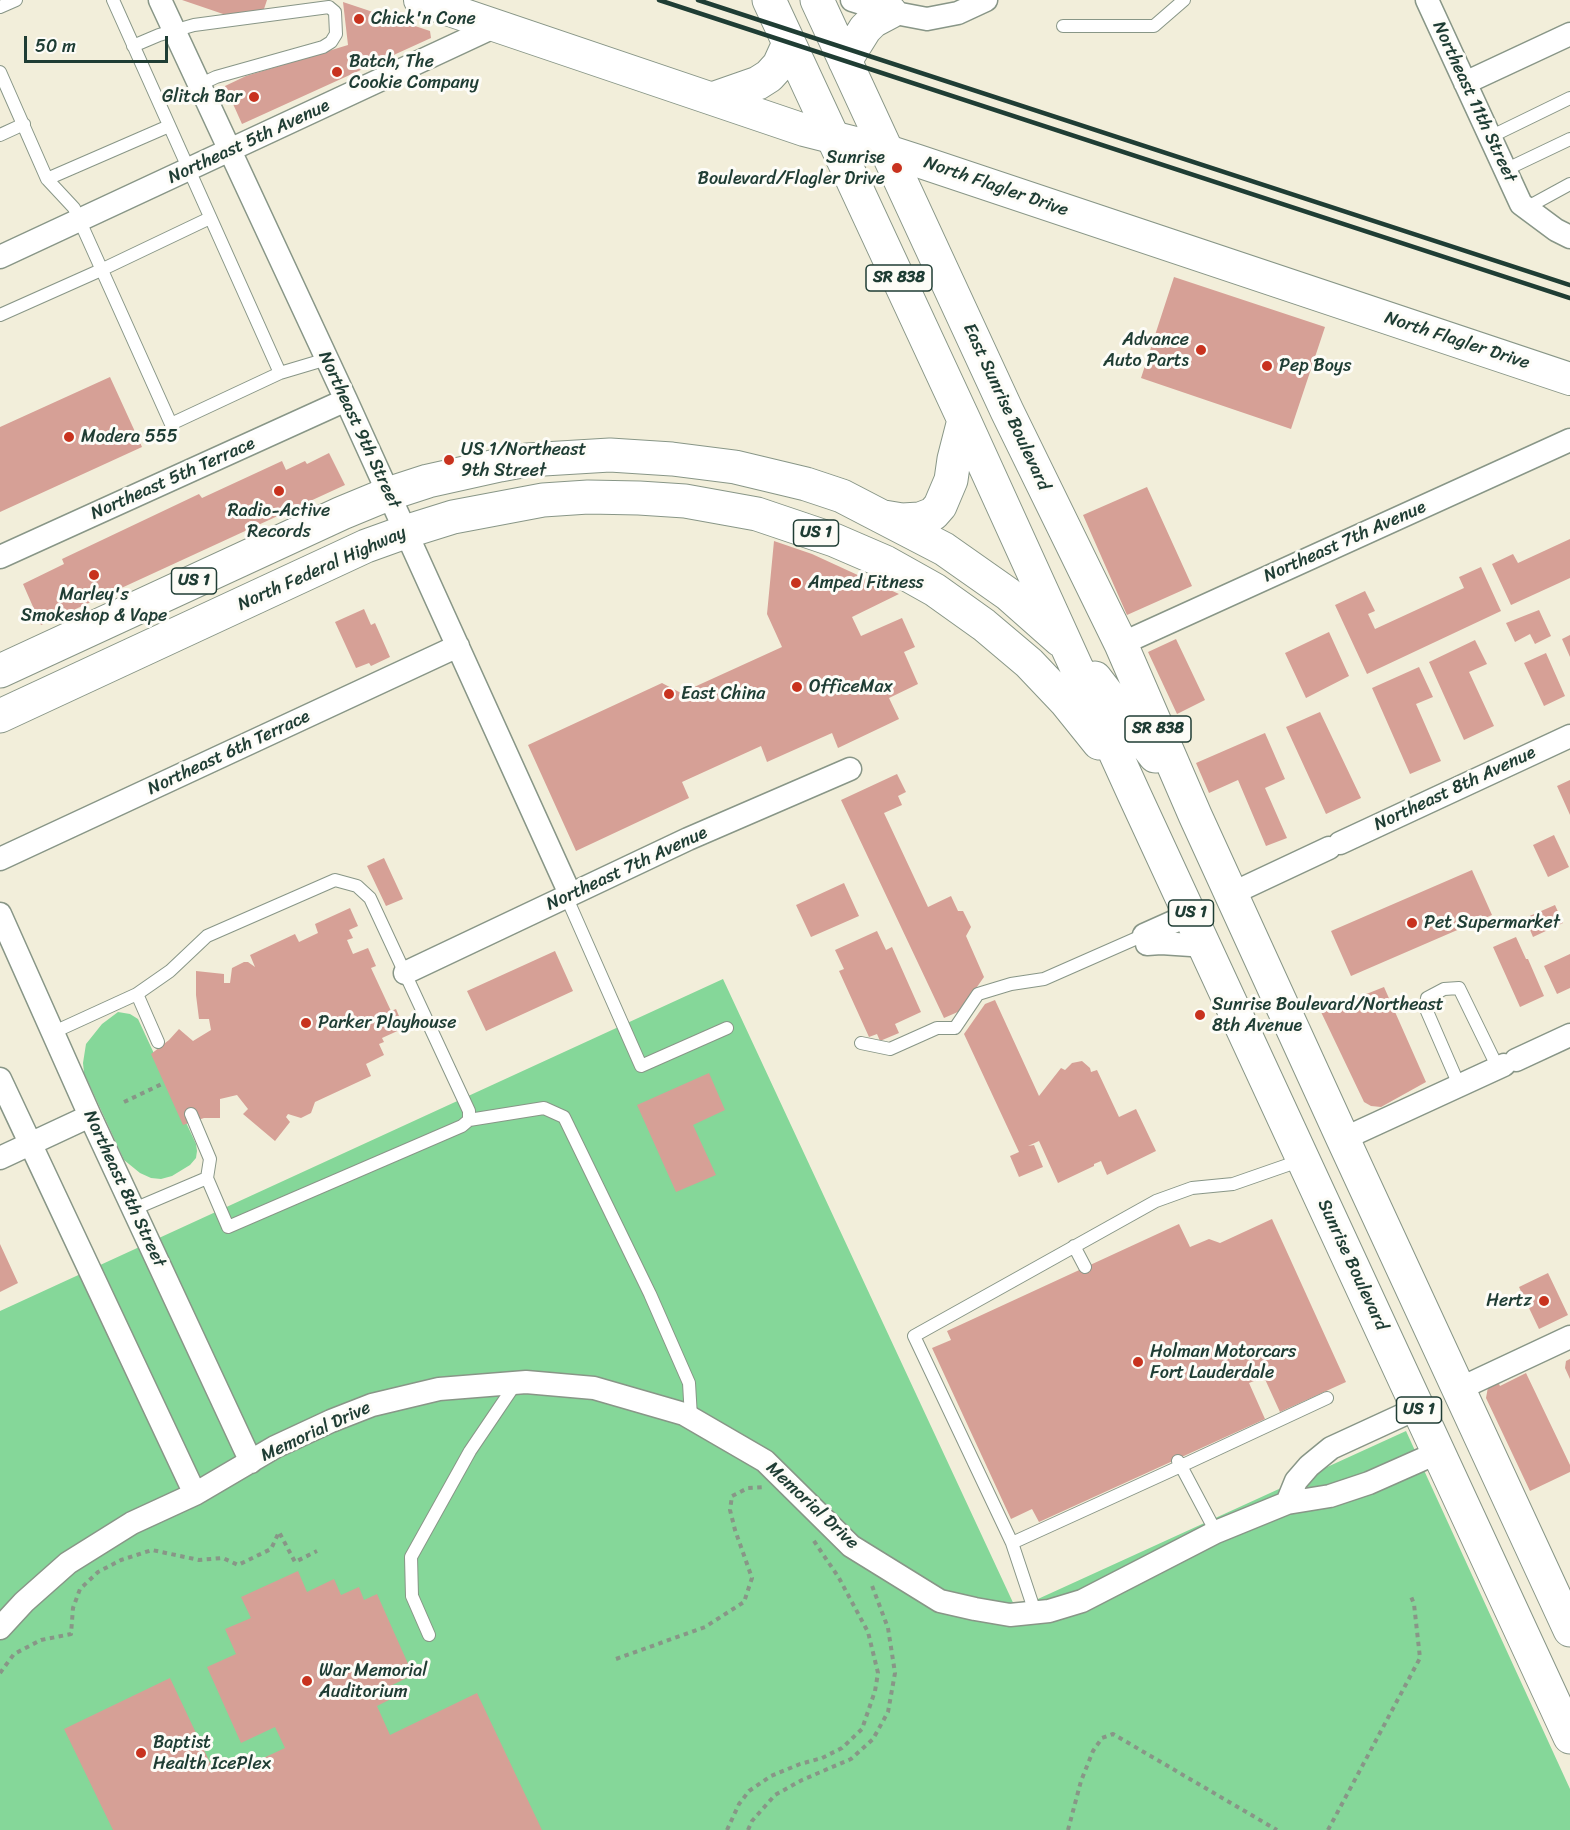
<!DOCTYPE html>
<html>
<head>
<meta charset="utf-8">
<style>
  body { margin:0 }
  #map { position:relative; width:1570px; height:1830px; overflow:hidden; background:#f2eeda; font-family:Sriracha,sans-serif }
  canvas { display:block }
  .scale { position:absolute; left:24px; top:36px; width:144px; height:27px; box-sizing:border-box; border:3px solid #1f3d34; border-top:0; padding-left:8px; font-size:18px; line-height:21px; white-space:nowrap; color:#1f3d34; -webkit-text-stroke:4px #fdfcf7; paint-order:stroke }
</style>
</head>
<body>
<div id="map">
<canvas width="1570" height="1830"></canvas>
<div class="scale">50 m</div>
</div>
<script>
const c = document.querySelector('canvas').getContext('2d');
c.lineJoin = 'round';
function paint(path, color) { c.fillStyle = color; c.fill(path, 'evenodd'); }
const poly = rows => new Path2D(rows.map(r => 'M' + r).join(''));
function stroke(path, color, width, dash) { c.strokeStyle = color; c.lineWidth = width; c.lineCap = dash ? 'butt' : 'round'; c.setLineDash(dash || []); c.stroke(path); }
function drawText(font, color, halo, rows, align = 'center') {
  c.font = font + ' Sriracha,sans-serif'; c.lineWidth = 6; c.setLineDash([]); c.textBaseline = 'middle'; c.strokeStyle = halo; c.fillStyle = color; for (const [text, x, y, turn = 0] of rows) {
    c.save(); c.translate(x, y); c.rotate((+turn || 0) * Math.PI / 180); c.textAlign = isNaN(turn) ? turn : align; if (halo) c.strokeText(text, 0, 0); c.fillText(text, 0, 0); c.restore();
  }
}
paint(poly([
  [723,979,1016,1609,1406,1431,1570,1789,1570,1830,0,1830,0,1311],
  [118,1012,130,1014,138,1019,196,1144,197,1151,196,1158,190,1165,172,1176,161,1179,151,1178,140,1173,124,1160,84,1073,83,1063,86,1044,102,1024]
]), '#85d799');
paint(poly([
  [182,0,267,0,263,12,229,16],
  [343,2,430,31,431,38,242,124,225,86,246,76,348,45],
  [1174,277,1325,327,1291,429,1141,378],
  [110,377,142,447,0,512,0,427],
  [329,453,345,485,41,625,23,584,64,564,62,559,199,494,202,498,282,461,286,470,305,461,307,464],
  [1147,487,1192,586,1127,615,1083,515],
  [1570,539,1570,578,1511,605,1492,564,1513,554,1518,563],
  [774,541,812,554,899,594,852,617,861,636,902,618,915,647,904,652,918,684,889,698,899,719,838,748,832,733,767,762,761,746,682,782,689,798,576,851,528,745,662,683,681,693,782,647,767,614],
  [1481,567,1501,611,1367,674,1335,605,1365,591,1375,611,1368,614,1375,629,1464,588,1459,577],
  [364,609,371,625,375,623,390,657,371,666,369,663,356,668,335,622],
  [1539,610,1551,636,1535,644,1530,634,1515,642,1506,623],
  [1329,632,1349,676,1306,698,1285,653],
  [1570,635,1570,657,1562,639],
  [1176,639,1205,700,1177,714,1148,652],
  [1475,640,1487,664,1469,672,1494,726,1464,740,1429,662],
  [1546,653,1565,696,1544,706,1524,663],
  [1419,667,1433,697,1416,704,1441,761,1410,774,1372,688],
  [1320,712,1361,798,1326,814,1286,727],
  [1265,733,1285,779,1265,788,1287,838,1266,846,1238,780,1209,793,1196,763],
  [897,774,906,792,898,796,902,805,884,813,928,907,951,896,958,911,963,911,971,927,966,936,984,977,960,1011,944,1018,841,800],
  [1570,780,1570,815,1557,786],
  [1554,835,1569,867,1548,877,1533,845],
  [384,858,403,899,386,906,367,866],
  [1472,870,1492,915,1351,976,1331,931],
  [844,883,859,916,811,937,796,905],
  [1555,905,1563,923,1533,937,1525,918],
  [350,908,358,926,349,930,353,938,347,940,353,954,368,948,376,966,371,968,391,1011,396,1009,404,1028,382,1038,384,1042,379,1044,384,1055,366,1064,371,1076,315,1102,311,1113,301,1118,288,1114,286,1117,290,1122,275,1141,243,1114,248,1109,237,1095,220,1099,220,1118,204,1118,183,1125,151,1054,169,1040,179,1029,193,1041,211,1030,209,1019,199,1019,196,995,196,971,224,974,224,983,230,983,232,968,244,962,248,962,255,967,250,955,295,934,299,942,318,933,315,924],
  [877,931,886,950,892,947,921,1012,895,1024,899,1033,880,1041,877,1034,869,1037,839,971,844,969,835,950],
  [1516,937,1526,959,1528,959,1544,996,1520,1007,1493,947],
  [555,951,573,991,486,1031,467,991],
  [1570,954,1570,988,1557,994,1544,966],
  [1384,987,1426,1082,1381,1107,1371,1106,1364,1102,1321,1012],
  [995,1000,1039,1096,1061,1068,1065,1070,1072,1063,1082,1061,1090,1068,1091,1072,1097,1070,1119,1117,1136,1109,1156,1151,1107,1175,1101,1161,1094,1164,1094,1166,1058,1183,1039,1141,1028,1146,1034,1145,1043,1167,1019,1177,1010,1156,1019,1152,964,1034,985,1004],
  [709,1073,725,1110,693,1125,716,1175,676,1192,637,1105],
  [1272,1219,1346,1382,1280,1412,1264,1377,1249,1383,1265,1419,1039,1522,1032,1509,1011,1519,932,1348,951,1340,947,1331,1179,1224,1190,1247,1209,1239,1220,1243],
  [0,1244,18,1283,0,1292],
  [1548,1273,1568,1315,1539,1329,1519,1287],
  [1570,1359,1570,1379,1565,1368,1566,1361],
  [1526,1373,1570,1465,1570,1472,1530,1491,1486,1398,1488,1387,1498,1382,1500,1386],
  [298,1571,307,1592,334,1579,341,1595,359,1587,364,1600,377,1594,413,1675,386,1688,391,1699,377,1706,390,1735,477,1693,542,1830,113,1830,64,1729,170,1678,213,1769,241,1756,246,1766,285,1748,275,1727,241,1743,207,1667,236,1654,225,1629,251,1618,241,1597]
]), '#d6a096');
const lane = poly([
  [113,0,280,373,327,359],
  [0,7,16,0],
  [1063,26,1154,26,1184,0],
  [133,46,159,35,194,25,329,7],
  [0,72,47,179,74,208,171,424,280,373],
  [199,85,216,77,323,47,331,42,336,34,335,12,329,7],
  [0,135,24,124],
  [1490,137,1570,98],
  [1505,170,1570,139],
  [47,179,169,126],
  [1526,208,1570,184],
  [0,315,101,270,210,218],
  [566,896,641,1066,727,1028],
  [137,994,158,1042],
  [54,1032,137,994,170,971,207,936,335,880,357,886,370,898,469,1111,469,1120,462,1126,228,1227,207,1178,134,1209],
  [861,1043,890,1049,937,1028,955,1028,978,994,1011,984,1044,979,1144,935],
  [1459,1085,1426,1009,1427,998,1444,989,1459,988,1498,1068],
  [191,1114,210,1159,207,1178],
  [469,1120,544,1108,564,1117,650,1294,689,1383,691,1417],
  [1074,1246,1085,1267],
  [1178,1461,1181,1466,1327,1398],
  [1012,1543,1181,1466,1216,1532],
  [1035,1612,1012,1543,914,1336,1156,1201,1192,1188,1233,1184,1302,1160],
  [429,1635,412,1596,411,1557,470,1451,516,1383]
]);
const street = poly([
  [160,0,346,400,570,894],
  [852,0,890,12,927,19,958,13,986,0],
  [1427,0,1521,204,1556,230,1570,237],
  [1465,83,1570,34],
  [0,257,498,25],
  [0,557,346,400],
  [1121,644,1570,440],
  [1340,843,1570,736],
  [0,859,458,646],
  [1231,894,1329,848],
  [0,914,90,1116,251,1462],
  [1144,935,1191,914],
  [1147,944,1161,943,1206,946],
  [405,973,688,839,850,769],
  [1516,1060,1570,1035],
  [0,1079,195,1494],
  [1343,1139,1504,1065],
  [0,1158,90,1116],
  [1459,1389,1570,1337],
  [1287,1503,1296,1481,1309,1466,1331,1448,1418,1408],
  [0,1628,24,1602,68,1563,132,1523,195,1494,275,1447,331,1421,372,1405,439,1389,526,1382,594,1388,684,1414,765,1461,851,1546,940,1601,975,1609,1010,1615,1049,1611,1082,1601,1216,1532,1287,1503,1330,1496,1369,1483,1439,1452]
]);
const secondary = poly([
  [420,0,804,130,887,151,918,161,1570,379]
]);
const primary = poly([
  [769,0,964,420,1134,794,1570,1737],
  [817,0,1007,411,1121,644,1195,815,1343,1139,1570,1630],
  [845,61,865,29,873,21,890,12],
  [715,98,758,83,769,76,779,65,789,43],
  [884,517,902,520,920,519,933,514,940,506,951,480,954,459,964,420],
  [0,671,342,513,388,494,428,481,500,465,527,460,610,455,672,459,735,467,806,484,842,496,944,549,1008,594,1060,640],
  [1095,678,1155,756],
  [0,716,366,546,405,532,453,517,543,500,588,497,639,498,685,501,757,514,834,540,885,562,935,590,984,625,1029,663,1066,702,1099,743]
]);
stroke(lane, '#889687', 14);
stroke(street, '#889687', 25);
stroke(secondary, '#889687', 34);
stroke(primary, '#889687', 35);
stroke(poly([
  [124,1102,164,1083],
  [616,1659,705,1627,744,1602,752,1578,735,1530,730,1510,732,1496,748,1488,764,1487],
  [0,1673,14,1654,41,1640,71,1634,73,1608,80,1589,98,1572,121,1560,152,1550,199,1560,223,1558,238,1565,271,1549,279,1532,295,1562,317,1551],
  [727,1830,739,1804,749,1791,771,1776,800,1764,822,1758,842,1748,862,1729,875,1691,878,1673,868,1632,839,1578,812,1538],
  [748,1830,752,1821,775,1795,802,1780,851,1759,873,1739,888,1712,895,1673,888,1628,871,1583],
  [1068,1830,1081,1781,1093,1751,1102,1738,1113,1734,1277,1830],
  [1328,1830,1420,1658,1414,1604,1410,1594]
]), '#889687', 4, [4.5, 4.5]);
stroke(lane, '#fff', 12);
stroke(street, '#fff', 22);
stroke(secondary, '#fff', 32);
stroke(primary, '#fff', 33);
stroke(poly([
  [659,0,1570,298],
  [698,0,1570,285]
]), '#1f3d34', 4.5);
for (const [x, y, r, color] of [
  [359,19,6,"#c8321e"],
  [337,72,6,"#c8321e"],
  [254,97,6,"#c8321e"],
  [897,168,6,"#c8321e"],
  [1201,350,6,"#c8321e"],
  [1267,366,6,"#c8321e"],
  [69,437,6,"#c8321e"],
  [449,460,6,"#c8321e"],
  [279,491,6,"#c8321e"],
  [94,575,6,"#c8321e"],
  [796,583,6,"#c8321e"],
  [797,687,6,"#c8321e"],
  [669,694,6,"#c8321e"],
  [1412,923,6,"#c8321e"],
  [1200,1015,6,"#c8321e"],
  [306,1023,6,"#c8321e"],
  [1544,1301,6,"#c8321e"],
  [1138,1362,6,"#c8321e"],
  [307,1681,6,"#c8321e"],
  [141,1753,6,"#c8321e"]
]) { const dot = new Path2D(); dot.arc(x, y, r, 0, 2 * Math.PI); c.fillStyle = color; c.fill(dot); stroke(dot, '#fdfcf7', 2); }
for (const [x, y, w] of [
  [899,278,66],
  [816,533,45],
  [194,581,45],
  [1158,729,66],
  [1191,913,45],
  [1419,1410,45]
]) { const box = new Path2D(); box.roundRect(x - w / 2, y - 13, w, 26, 4.5); c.fillStyle = '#fdfcf7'; c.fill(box); stroke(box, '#1f3d34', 1.5); }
drawText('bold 16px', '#1f3d34', null, [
  ["SR 838",899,278],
  ["US 1",816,533],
  ["US 1",194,581],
  ["SR 838",1158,729],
  ["US 1",1191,913],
  ["US 1",1419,1410]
]);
drawText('18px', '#1f3d34', '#fdfcf7', [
  ["Chick'n Cone",371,19],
  ["Batch, The",349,62],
  ["Cookie Company",349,83],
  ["Glitch Bar",242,97,"right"],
  ["Sunrise",885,158,"right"],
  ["Boulevard/Flagler Drive",885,179,"right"],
  ["Advance",1189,340,"right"],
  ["Auto Parts",1189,361,"right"],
  ["Pep Boys",1279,366],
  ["Modera 555",81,437],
  ["US 1/Northeast",461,450],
  ["9th Street",461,471],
  ["Radio-Active",279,511,"center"],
  ["Records",279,532,"center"],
  ["Amped Fitness",808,583],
  ["Marley's",94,595,"center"],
  ["Smokeshop & Vape",94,616,"center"],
  ["OfficeMax",809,687],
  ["East China",681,694],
  ["Pet Supermarket",1424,923],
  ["Sunrise Boulevard/Northeast",1212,1005],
  ["8th Avenue",1212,1026],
  ["Parker Playhouse",318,1023],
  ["Hertz",1532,1301,"right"],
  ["Holman Motorcars",1150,1352],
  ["Fort Lauderdale",1150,1373],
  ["War Memorial",319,1671],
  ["Auditorium",319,1692],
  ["Baptist",153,1743],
  ["Health IcePlex",153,1764]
], 'left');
drawText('18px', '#1f3d34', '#fdfcf7', [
  ["Northeast 11th Street",1474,102,65],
  ["Northeast 5th Avenue",249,142,-25],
  ["North Flagler Drive",996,187,19],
  ["North Flagler Drive",1457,341,18],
  ["East Sunrise Boulevard",1006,407,65],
  ["Northeast 9th Street",359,430,65],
  ["Northeast 5th Terrace",173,479,-24],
  ["Northeast 7th Avenue",1345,542,-24],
  ["North Federal Highway",322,569,-24],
  ["Northeast 6th Terrace",229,753,-25],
  ["Northeast 8th Avenue",1455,789,-25],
  ["Northeast 7th Avenue",627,869,-25],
  ["Northeast 8th Street",124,1189,65],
  ["Sunrise Boulevard",1352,1265,65],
  ["Memorial Drive",316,1432,-25],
  ["Memorial Drive",812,1506,43]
]);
</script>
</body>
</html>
